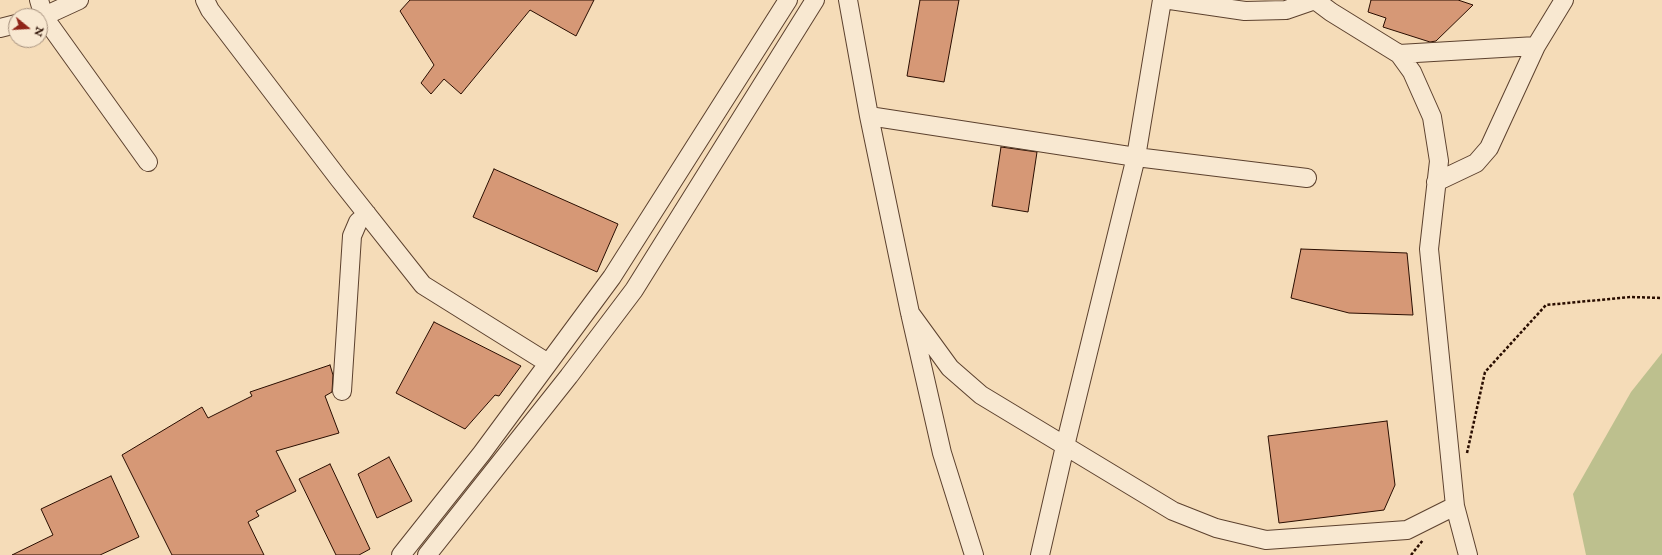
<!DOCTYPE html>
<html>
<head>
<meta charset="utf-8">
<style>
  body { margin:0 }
  #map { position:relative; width:1662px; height:555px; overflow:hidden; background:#f5dcb8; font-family:"IM FELL English",serif }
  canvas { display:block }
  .north { position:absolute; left:8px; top:8px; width:40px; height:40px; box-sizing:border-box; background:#f8e8d1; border:1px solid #a5907d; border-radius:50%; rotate:108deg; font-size:11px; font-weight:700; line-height:16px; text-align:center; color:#290d00 }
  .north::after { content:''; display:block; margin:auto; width:14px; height:18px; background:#8f2418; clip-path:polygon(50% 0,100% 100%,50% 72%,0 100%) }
</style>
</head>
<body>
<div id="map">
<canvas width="1662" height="555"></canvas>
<div class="north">N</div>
</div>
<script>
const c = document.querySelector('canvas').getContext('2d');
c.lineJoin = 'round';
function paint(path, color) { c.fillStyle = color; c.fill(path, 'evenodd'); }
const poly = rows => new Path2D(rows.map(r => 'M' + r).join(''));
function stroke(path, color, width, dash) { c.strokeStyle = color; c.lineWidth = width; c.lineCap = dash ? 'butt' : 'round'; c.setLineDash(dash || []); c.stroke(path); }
paint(poly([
  [1662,353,1662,555,1586,555,1573,494,1631,392]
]), '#bdc08e');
const building = poly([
  [410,0,594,0,576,36,530,10,461,94,444,79,431,94,421,83,434,65,400,11,410,0],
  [920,0,959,0,944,82,907,76,920,0],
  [1371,0,1458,0,1473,5,1436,41,1430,42,1383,27,1386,18,1368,12,1371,0],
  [1001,147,1037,152,1028,212,992,206,1001,147],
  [494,169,618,224,597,272,473,217,494,169],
  [1301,249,1407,253,1413,315,1349,313,1291,298,1301,249],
  [434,322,521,366,499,396,495,395,465,429,396,393,434,322],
  [330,365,333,375,332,392,325,396,339,433,276,451,296,491,256,511,259,516,248,522,264,555,172,555,122,455,202,407,208,418,252,396,250,392,330,365],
  [1387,421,1395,485,1384,510,1279,523,1268,436,1387,421],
  [389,457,412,501,377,518,358,474,389,457],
  [330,464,370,549,359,555,336,555,299,479,330,464],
  [111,476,139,537,100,555,12,555,53,535,41,509,111,476]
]);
paint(building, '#d69876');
stroke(building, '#290d00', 1);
const minor = poly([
  [39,0,44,17,148,162],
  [205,0,210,10,339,179,423,285,548,363],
  [848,0,869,116,910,313,942,453,974,555],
  [1170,0,1245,11,1286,10,1315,0],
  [1315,0,1331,12,1399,54,1412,72,1432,117,1439,161,1429,249,1455,506,1468,555],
  [40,18,79,0],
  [0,28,16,24],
  [1399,54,1536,46,1564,0],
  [869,116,1136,157,1307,178],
  [1436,182,1476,163,1489,148,1536,46],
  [910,313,950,368,981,395,1173,511,1216,528,1266,540,1407,530,1455,506],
  [342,391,352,236,358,222,367,214],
  [401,555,482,453,612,277,788,0],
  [427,555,569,376,634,290,815,0],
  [1040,555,1065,446,1136,157,1162,0]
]);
stroke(minor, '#5c412e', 20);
stroke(poly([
  [1467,453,1485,372,1546,305,1631,297,1662,298],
  [1411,555,1423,540]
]), '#290d00', 2.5, [3, 2]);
stroke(minor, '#f8e8d1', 18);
</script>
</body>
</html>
